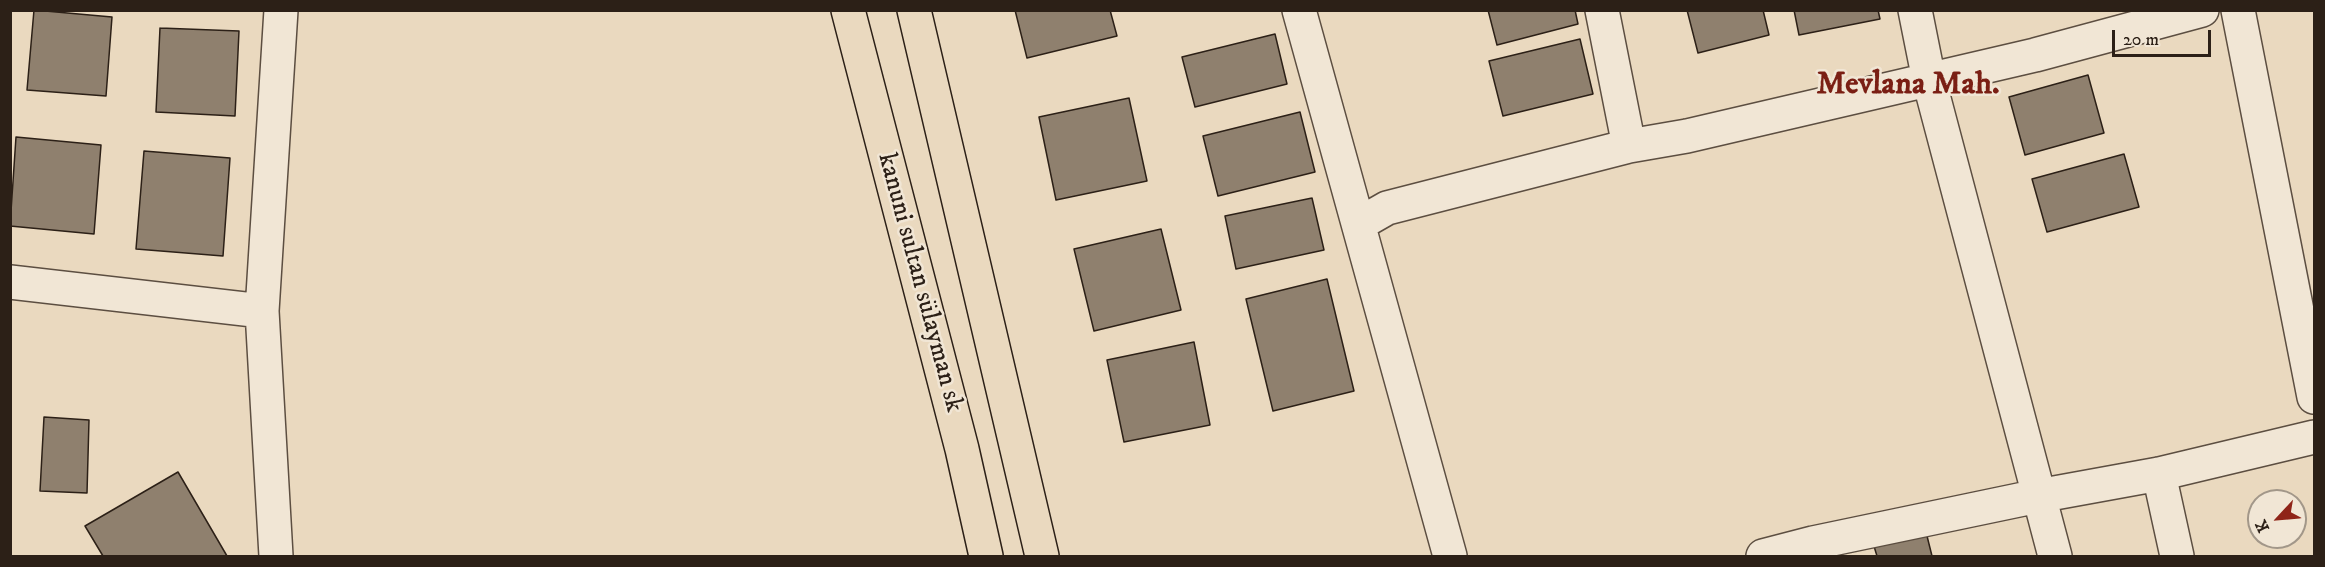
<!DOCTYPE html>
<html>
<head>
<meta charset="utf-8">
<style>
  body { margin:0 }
  #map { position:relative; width:2325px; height:567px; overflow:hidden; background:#ead9bf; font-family:"IM FELL DW Pica",serif }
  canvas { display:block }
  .frame { position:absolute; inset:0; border:12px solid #2c2017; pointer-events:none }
  .north { position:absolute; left:2247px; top:489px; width:60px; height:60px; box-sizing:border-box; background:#f1e6d5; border:2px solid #a29789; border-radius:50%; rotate:244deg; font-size:16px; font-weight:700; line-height:24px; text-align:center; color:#2c2017 }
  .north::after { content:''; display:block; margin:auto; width:21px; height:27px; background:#8f2418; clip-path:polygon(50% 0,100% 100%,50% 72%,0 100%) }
  .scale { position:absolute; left:2112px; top:30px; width:99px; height:27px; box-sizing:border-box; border:3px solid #2c2017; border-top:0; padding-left:8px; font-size:18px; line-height:21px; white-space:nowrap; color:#2c2017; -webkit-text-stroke:4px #f1e6d5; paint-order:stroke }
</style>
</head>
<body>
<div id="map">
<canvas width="2325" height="567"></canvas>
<div class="frame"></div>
<div class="north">K</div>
<div class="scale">20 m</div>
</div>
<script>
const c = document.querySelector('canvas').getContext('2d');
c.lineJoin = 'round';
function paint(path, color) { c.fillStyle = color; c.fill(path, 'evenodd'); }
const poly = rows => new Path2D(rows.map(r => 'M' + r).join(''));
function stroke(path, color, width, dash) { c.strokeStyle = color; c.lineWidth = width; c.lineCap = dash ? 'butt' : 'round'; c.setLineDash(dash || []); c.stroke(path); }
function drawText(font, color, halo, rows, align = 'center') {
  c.font = font + ' "IM FELL DW Pica",serif'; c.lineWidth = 5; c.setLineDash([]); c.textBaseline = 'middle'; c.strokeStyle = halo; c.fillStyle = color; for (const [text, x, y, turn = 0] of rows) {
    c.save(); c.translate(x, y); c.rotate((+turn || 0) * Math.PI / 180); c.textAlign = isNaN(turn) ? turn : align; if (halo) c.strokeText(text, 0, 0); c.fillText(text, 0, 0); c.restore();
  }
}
const building = poly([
  [34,10,112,17,106,96,27,90,34,10],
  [1015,10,1110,10,1117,36,1027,58,1015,10],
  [1488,10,1575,10,1578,24,1497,45,1488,10],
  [1687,10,1763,10,1769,35,1698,53,1687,10],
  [1794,10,1878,10,1880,19,1799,35,1794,10],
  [160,28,239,31,235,116,156,112,160,28],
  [1275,34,1287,84,1195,107,1182,57,1275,34],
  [1580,39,1593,94,1503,116,1489,61,1580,39],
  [2088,75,2104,133,2025,155,2009,97,2088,75],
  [1129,98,1147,181,1056,200,1039,117,1129,98],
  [1300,112,1315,172,1218,196,1203,136,1300,112],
  [16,137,101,145,94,234,10,226,16,137],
  [144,151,230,158,223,256,136,249,144,151],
  [2124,154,2139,207,2047,232,2032,179,2124,154],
  [1312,198,1324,250,1236,269,1225,216,1312,198],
  [1161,229,1181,310,1094,331,1074,249,1161,229],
  [1327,279,1354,391,1273,411,1246,299,1327,279],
  [1194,342,1210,425,1124,442,1107,360,1194,342],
  [44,417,89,420,87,493,40,491,44,417],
  [178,472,227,556,103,556,85,526,178,472],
  [1925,528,1932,556,1877,556,1873,543,1925,528]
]);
paint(building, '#8f806e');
stroke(building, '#2c2017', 1.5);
const minor = poly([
  [1299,10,1450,556],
  [1602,10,1629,146],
  [1915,10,1929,80,2055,556],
  [2238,10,2314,397],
  [1359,224,1387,208,1629,146,1687,136,2035,55,2202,10],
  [10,282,262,311],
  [2159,474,2177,556],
  [276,556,262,311,281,10],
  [1763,556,1813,543,2038,496,2159,474,2314,437]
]);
const major = poly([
  [848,10,962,449,986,556],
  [914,10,1042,556]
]);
stroke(minor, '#5c4e41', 36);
stroke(major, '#2c2017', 36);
stroke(minor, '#f1e6d5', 33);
stroke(major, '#ead9bf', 33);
drawText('26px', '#2c2017', '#f1e6d5', [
  ["kanuni sultan sülayman sk",919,283,75]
]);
drawText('bold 32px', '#7a1f14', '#f1e6d5', [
  ["Mevlana Mah.",1908,86]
]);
</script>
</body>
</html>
